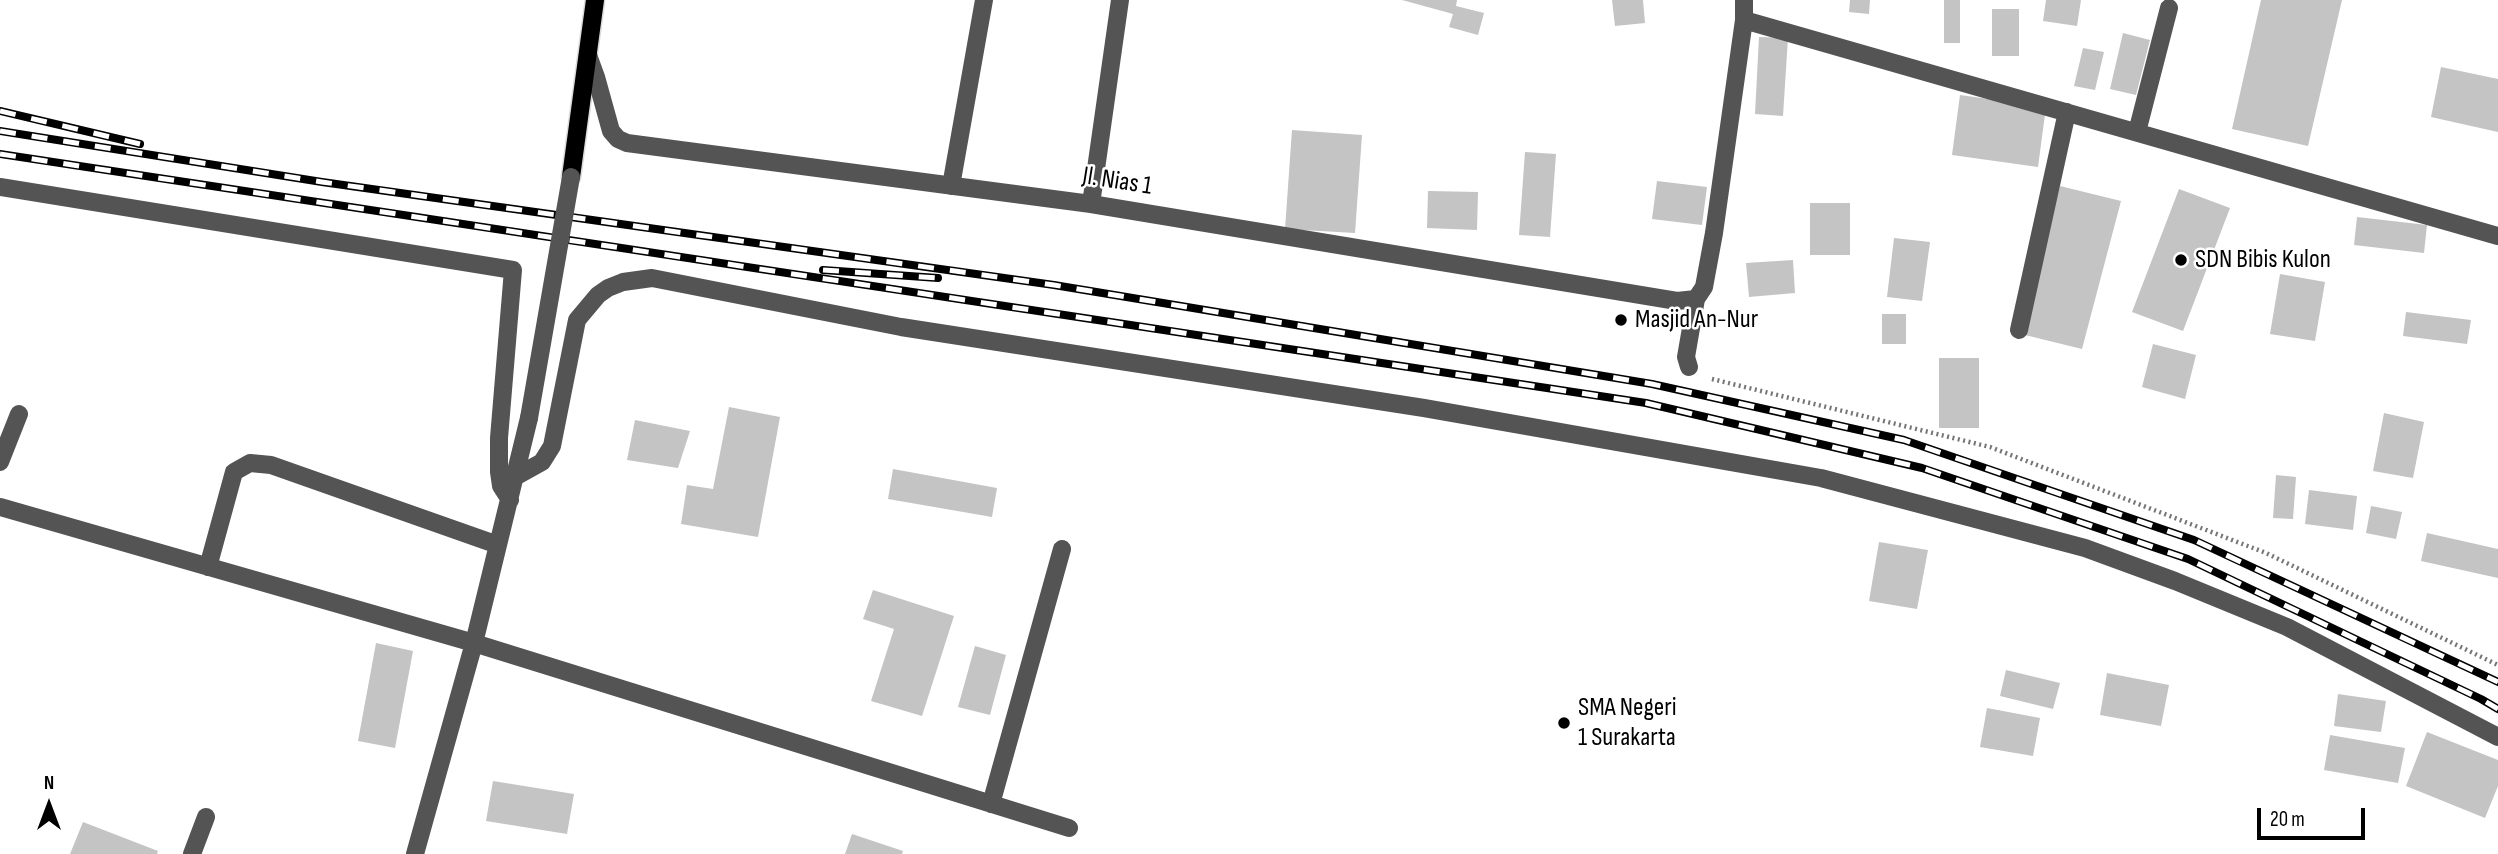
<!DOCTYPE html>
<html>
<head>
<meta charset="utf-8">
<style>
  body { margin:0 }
  #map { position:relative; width:2498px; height:854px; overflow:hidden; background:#fff; font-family:"Sofia Sans Condensed",sans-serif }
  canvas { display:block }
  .north { position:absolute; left:14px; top:770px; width:70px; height:70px; -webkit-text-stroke:5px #fff; paint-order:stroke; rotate:0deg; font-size:19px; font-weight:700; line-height:28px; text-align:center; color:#000 }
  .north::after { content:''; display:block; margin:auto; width:24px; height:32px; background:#000; clip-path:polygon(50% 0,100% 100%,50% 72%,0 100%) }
  .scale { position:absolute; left:2257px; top:808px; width:108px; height:32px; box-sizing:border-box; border:4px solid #000; border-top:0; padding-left:9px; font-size:21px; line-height:24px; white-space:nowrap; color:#000; -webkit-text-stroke:5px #fff; paint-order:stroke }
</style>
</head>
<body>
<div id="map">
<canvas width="2498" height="854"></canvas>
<div class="north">N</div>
<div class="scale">20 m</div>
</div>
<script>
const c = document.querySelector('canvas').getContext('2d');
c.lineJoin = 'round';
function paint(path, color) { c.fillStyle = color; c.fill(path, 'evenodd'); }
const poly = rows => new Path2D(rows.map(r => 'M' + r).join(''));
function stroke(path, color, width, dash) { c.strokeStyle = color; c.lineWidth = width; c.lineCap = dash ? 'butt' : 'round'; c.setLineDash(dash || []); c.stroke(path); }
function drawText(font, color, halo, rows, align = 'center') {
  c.font = font + ' "Sofia Sans Condensed",sans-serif'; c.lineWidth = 5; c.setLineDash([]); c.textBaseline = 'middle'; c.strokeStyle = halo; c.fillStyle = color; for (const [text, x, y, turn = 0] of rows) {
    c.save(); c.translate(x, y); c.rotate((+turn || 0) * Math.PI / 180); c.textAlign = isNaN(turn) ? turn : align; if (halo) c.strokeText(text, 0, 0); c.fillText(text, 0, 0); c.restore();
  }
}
paint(poly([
  [1402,0,1457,0,1456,6,1484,13,1478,35,1449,27,1453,14],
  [1612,0,1643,0,1645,23,1615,26],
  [1850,0,1870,0,1869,14,1849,12],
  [1944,0,1960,0,1960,43,1944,43],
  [2046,0,2081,0,2077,26,2043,21],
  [2261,0,2342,0,2308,146,2232,129],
  [1992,9,2019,9,2019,56,1992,56],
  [2123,33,2150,40,2136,95,2110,89],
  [1759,37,1788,38,1783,116,1755,114],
  [2083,48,2104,52,2095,90,2074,86],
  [2441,67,2498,79,2498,132,2431,117],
  [1960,95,2046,107,2038,167,1952,155],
  [1292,130,1362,135,1355,233,1285,229],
  [1525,152,1556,154,1550,237,1519,235],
  [1657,181,1707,187,1702,225,1652,219],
  [2060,186,2121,201,2082,349,2021,334],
  [2179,189,2230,208,2183,331,2132,312],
  [1428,191,1478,192,1477,230,1427,228],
  [1810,203,1850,203,1850,255,1810,255],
  [2357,217,2427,225,2424,253,2354,245],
  [1894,238,1930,242,1922,301,1887,297],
  [1793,260,1795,293,1749,297,1746,263],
  [2280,274,2325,282,2315,341,2270,334],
  [2406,312,2471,320,2467,344,2403,336],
  [1882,314,1906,314,1906,344,1882,344],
  [2153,344,2196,355,2185,399,2142,387],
  [1939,358,1979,358,1979,428,1939,428],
  [729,407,780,417,758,537,681,524,687,485,713,489],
  [2384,413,2424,422,2413,478,2373,471],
  [635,420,690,431,678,468,627,460],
  [893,469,997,488,992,517,888,499],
  [2276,475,2296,477,2293,519,2273,518],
  [2309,490,2357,496,2353,530,2305,524],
  [2371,506,2402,512,2396,539,2366,533],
  [2427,533,2498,549,2498,578,2421,561],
  [1879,542,1928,550,1917,609,1869,601],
  [873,590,954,616,922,716,871,701,894,629,863,619],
  [376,643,413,651,395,748,358,741],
  [975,646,1006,655,990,715,958,707],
  [2006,670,2060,683,2053,709,2000,696],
  [2107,673,2169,685,2161,726,2100,715],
  [2338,694,2386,701,2381,732,2334,726],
  [1987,708,2040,718,2033,756,1980,747],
  [2427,732,2498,760,2498,786,2485,818,2406,786],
  [2330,735,2405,748,2398,783,2324,770],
  [493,781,574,794,567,834,486,821],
  [83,822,158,851,157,854,70,854],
  [852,834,903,851,902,854,845,854]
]), '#c4c4c4');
const major = poly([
  [571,177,595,0]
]);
stroke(major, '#dbdbdb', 21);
stroke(poly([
  [1712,379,1990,447,2266,553,2498,665]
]), '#767676', 4.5, [2, 3.5]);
stroke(poly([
  [1744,20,2498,236],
  [588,55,596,77,611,131,618,139,627,143,1091,204,1677,301,1696,299],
  [2137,132,2169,8],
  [951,186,984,0],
  [0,187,513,270,499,438,499,472,501,486,510,500],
  [1091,204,1120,0],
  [2019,330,2067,112],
  [1689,367,1686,357,1696,299,1704,287,1714,233,1744,20,1744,0],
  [0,462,19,414],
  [515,477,542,462,552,446,577,320,598,295,608,288,623,282,652,278,901,327,1424,408,1821,478,2085,548,2175,581,2287,627,2498,737],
  [0,507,474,643,1069,828],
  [208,567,234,472,250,463,271,465,498,545],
  [991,804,1062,549],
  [192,854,206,817],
  [415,854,474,643,529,418]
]), '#545454', 18);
stroke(major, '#000', 18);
const rail = poly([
  [0,111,140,144],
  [0,131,322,182,1054,285,1652,384,1904,440,2194,540,2498,682],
  [0,154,1646,403,1922,468,2188,559,2481,699,2498,709],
  [823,270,938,278]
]);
stroke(rail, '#000', 8);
stroke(rail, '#fff', 5, [16]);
stroke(poly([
  [529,418,571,177]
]), '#545454', 18);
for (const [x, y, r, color] of [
  [2181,260,7,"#000"],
  [1621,320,7,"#000"],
  [1564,723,7,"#000"]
]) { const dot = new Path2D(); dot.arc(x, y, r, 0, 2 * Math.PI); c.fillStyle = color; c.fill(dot); stroke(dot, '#fff', 2.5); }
drawText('26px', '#000', '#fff', [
  ["Jl. Nias 1",1117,182,9]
]);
drawText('26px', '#000', '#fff', [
  ["SDN Bibis Kulon",2195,260],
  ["Masjid An-Nur",1635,320],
  ["SMA Negeri",1578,708],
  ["1 Surakarta",1578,738]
], 'left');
</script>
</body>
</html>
